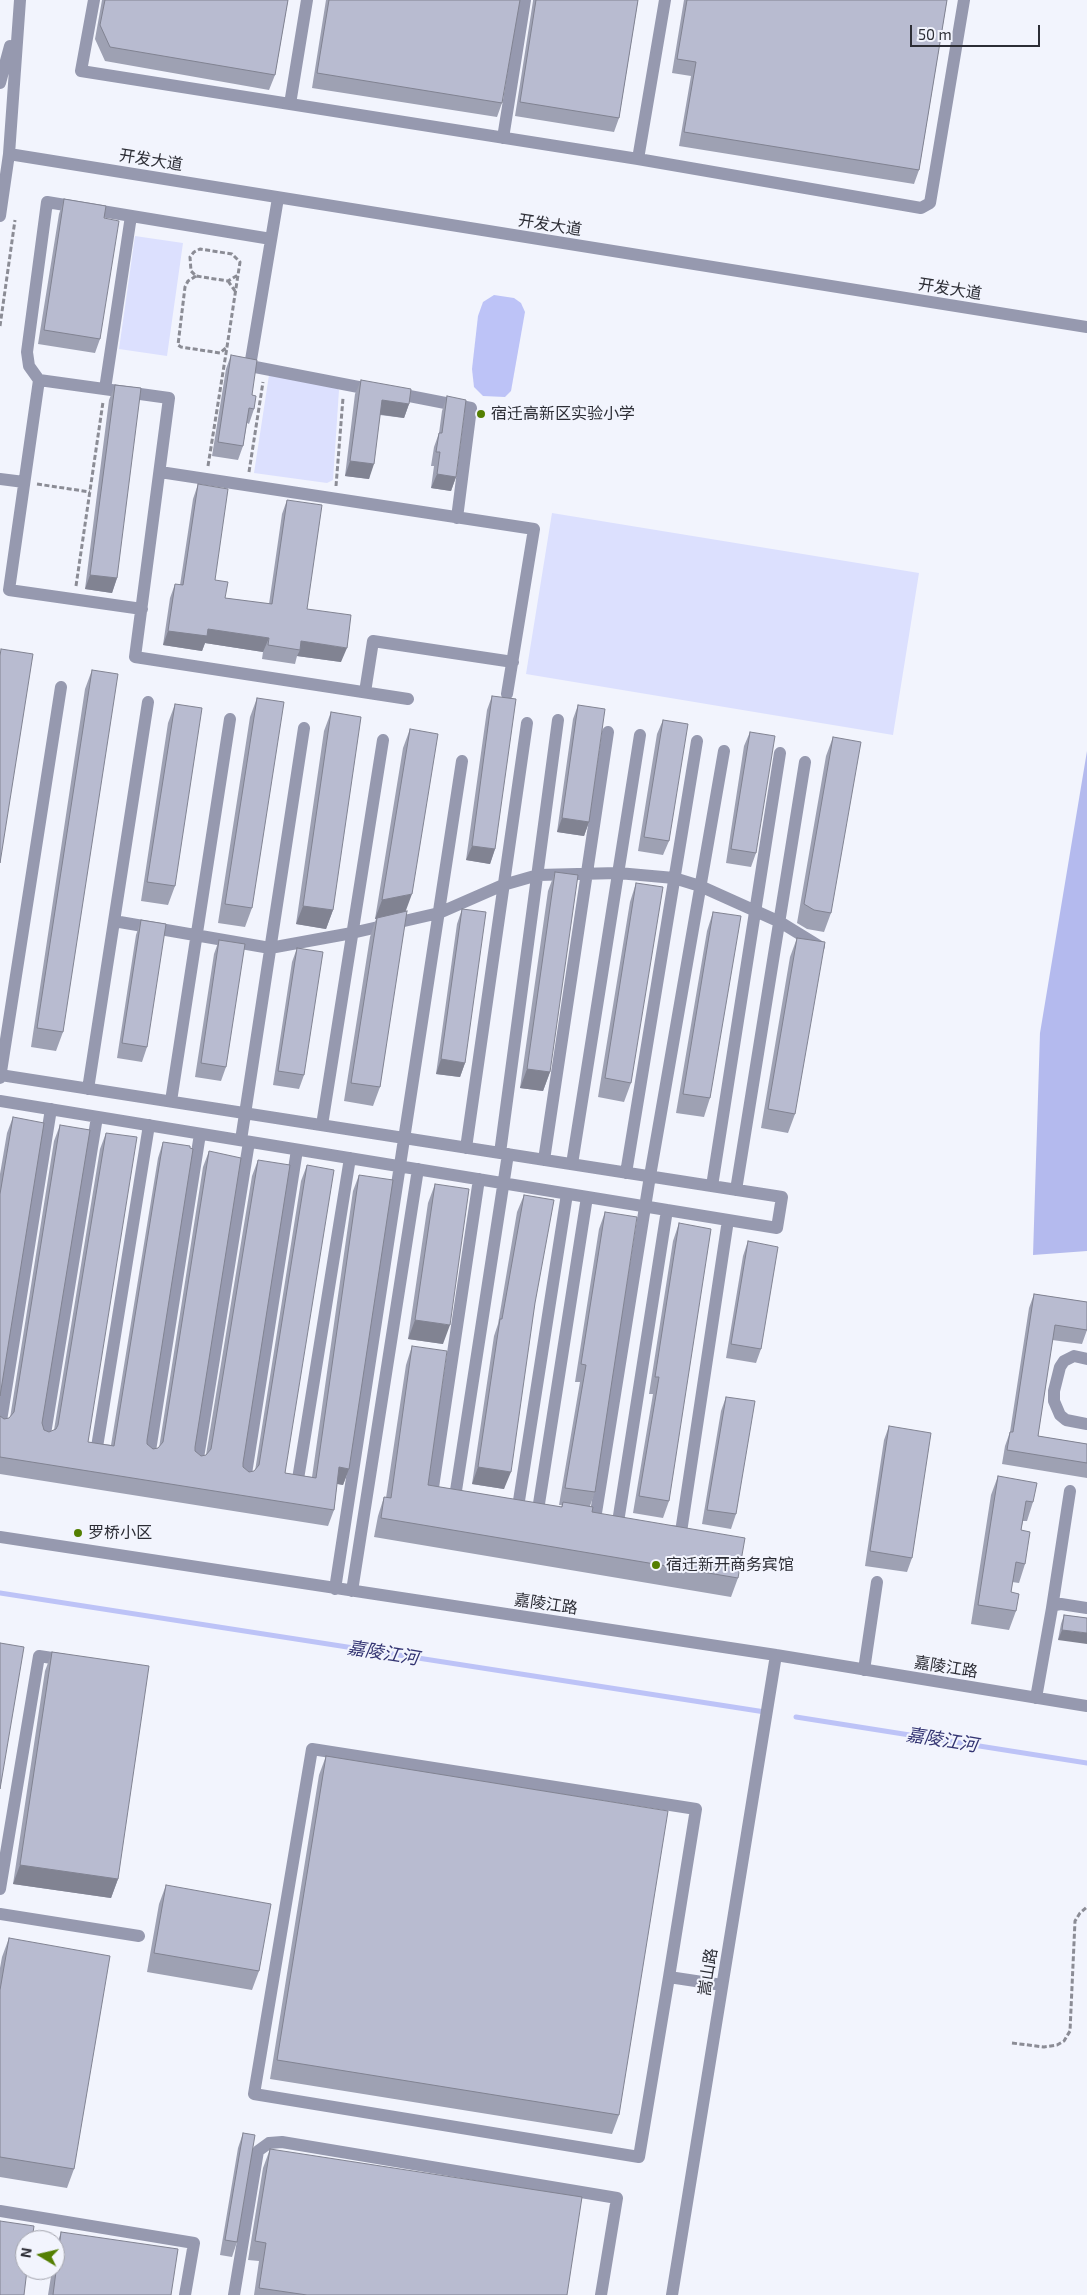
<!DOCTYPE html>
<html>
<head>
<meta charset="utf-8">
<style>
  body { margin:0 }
  #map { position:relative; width:1087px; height:2295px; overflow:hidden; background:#f2f4fd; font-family:"Exo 2",sans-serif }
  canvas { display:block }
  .north { position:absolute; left:15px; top:2230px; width:50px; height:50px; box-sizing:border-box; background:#f2f4fd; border:1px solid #a3a4ad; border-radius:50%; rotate:279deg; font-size:14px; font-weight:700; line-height:20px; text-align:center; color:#2c2d35 }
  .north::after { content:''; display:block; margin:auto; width:18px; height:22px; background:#547f02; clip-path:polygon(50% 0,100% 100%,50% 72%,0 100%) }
  .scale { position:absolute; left:910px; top:25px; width:130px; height:22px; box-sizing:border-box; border:2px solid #2c2d35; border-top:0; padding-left:6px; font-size:15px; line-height:18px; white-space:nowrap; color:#2c2d35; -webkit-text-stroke:4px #f2f4fd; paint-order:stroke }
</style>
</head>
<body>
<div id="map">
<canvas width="1087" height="2295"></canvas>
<div class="north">N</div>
<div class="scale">50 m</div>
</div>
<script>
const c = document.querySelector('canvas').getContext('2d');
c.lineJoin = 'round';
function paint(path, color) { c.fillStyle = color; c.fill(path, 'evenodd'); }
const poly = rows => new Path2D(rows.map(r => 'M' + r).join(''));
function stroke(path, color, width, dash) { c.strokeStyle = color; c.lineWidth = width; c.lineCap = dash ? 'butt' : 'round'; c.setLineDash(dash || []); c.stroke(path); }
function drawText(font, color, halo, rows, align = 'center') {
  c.font = font + ' "Exo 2","Noto Sans SC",sans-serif'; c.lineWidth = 4; c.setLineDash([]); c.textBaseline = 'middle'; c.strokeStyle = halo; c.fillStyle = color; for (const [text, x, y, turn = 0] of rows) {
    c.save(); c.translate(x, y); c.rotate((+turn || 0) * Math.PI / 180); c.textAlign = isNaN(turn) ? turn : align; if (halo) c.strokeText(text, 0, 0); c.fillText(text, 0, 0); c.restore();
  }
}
paint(poly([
  [135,236,183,243,167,356,119,349],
  [269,375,336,387,339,390,333,480,327,483,254,473],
  [552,513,919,573,893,735,526,674]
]), '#dce0fe');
paint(poly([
  [1087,751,1087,1251,1033,1255,1040,1033]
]), '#b4baee');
paint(poly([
  [494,295,514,298,521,303,525,312,511,391,505,397,483,396,474,387,472,369,478,316,483,302]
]), '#bdc3f7');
stroke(poly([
  [0,1593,765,1712],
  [796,1717,1087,1763]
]), '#bdc3f7', 5);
stroke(poly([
  [196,276,188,281,185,287,178,345,181,347,220,353,227,347],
  [228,281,235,291],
  [0,326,15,220],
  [208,466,227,347,238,275,240,262,232,254,200,249,194,252,190,257,191,271,196,276,228,281,238,275],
  [249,472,263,382],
  [37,484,90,492],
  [336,486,343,398],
  [76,586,103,402],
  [1012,2043,1044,2047,1057,2045,1064,2041,1070,2031,1075,1921,1080,1913,1087,1907]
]), '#8b8c95', 3, [5, 2.5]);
stroke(poly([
  [94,0,81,71,638,159],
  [665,0,638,159,921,208,930,203,964,0],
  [0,83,10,46],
  [290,104,307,0],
  [503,138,525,0],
  [9,154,1087,327],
  [278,198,250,366,374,390],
  [0,216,9,154,20,0],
  [39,380,29,366,27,352,47,202,271,239],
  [105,389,131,216],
  [394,393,471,408,457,518],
  [160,472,534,529,507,694],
  [0,479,24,482],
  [142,609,9,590,39,380,169,398,135,657,408,699],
  [365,692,373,641,513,662],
  [114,921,270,948,352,933,439,913,503,885,538,875,618,873,674,878,700,886,780,922,819,946],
  [0,1075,782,1197,777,1228,0,1101],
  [0,1078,61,687],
  [88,1089,148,702],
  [171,1101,230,719],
  [322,1125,383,740],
  [241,1140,304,728],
  [466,1148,527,723],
  [500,1153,558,720],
  [544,1160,608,732],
  [572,1164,640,735],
  [626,1173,697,741],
  [712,1186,780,753],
  [736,1190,805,762],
  [1087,1359,1074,1356,1064,1361,1060,1367,1054,1391,1054,1401,1060,1415,1066,1420,1087,1424],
  [0,1427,51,1109],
  [44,1440,97,1117],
  [97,1447,149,1125],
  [149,1457,200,1134],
  [197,1464,249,1142],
  [298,1479,350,1158],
  [245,1480,297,1150],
  [440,1495,432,1494,479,1179],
  [464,1499,455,1497,508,1154],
  [518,1507,567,1194],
  [538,1510,587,1197],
  [595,1519,650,1176,724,751],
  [618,1522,667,1210],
  [669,1531,681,1532,728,1220],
  [0,1537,776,1655,1087,1706],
  [335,1589,462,761],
  [352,1591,418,1169],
  [1052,1608,1070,1491],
  [864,1670,877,1582],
  [1036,1698,1052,1608,1055,1605,1061,1604,1087,1608],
  [0,1889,39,1656,65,1660],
  [0,1914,139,1936],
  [669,1977,639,2157,254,2094,312,1749,696,1809,669,1977,722,1985],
  [0,2211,194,2243,185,2295],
  [234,2295,258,2151,269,2143,282,2142,617,2198,601,2295],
  [672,2295,776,1655]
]), '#9699af', 12);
paint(poly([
  [102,0,288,0,275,75,269,90,105,61,95,39],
  [326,0,520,0,502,103,497,117,312,88],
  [533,0,638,0,619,118,614,132,515,116,533,1],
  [684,0,947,0,919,170,914,184,679,146,691,76,672,73],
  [64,199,104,218,100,339,95,353,38,344,59,214],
  [231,355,252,395,254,409,249,424,247,423,243,446,238,460,212,456,226,369],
  [361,380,409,404,404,418,380,415,369,479,345,476,355,394],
  [115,385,117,578,112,593,85,589,109,400],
  [447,396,456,477,451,491,431,488,434,466,431,466,434,447,439,433,442,411],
  [198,484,215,580,225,598,269,604,282,514,287,500,307,609,341,662,297,656,295,664,262,659,263,652,205,643,202,651,163,645,170,598,175,584,180,585,193,499],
  [92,670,63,1032,56,1051,31,1047,85,689],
  [492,696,495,849,490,864,466,860,487,710],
  [257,698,252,908,245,927,218,923,250,717],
  [175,704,175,886,168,905,141,901,168,723],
  [578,705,589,822,584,836,557,832,573,719],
  [331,712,333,910,326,929,296,924,324,731],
  [663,720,669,841,663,855,638,851,657,734],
  [410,729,405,912,380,1087,373,1106,344,1101,370,937,376,919,375,919,403,748],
  [750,732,756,853,751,867,726,863,744,746],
  [833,737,831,913,824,932,807,929,797,923,826,756],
  [555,872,550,1072,543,1091,520,1088,548,891],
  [636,883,631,1083,624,1102,598,1097,630,902],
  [462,909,465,1063,460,1077,436,1074,457,924],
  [713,912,710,1098,704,1117,676,1113,707,931],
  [141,920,147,1047,142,1062,117,1058,136,935],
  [797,938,795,1114,788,1133,761,1128,790,957],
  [219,940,226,1067,221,1081,195,1077,214,954],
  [297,948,304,1075,299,1089,273,1085,292,962],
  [13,1117,0,1396,0,1174,7,1133],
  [60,1125,42,1423,44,1430,49,1432,54,1430,100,1149,106,1133,88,1442,111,1445,158,1158,163,1142,147,1440,147,1444,153,1449,159,1448,203,1167,209,1151,195,1447,195,1451,201,1456,206,1455,252,1176,258,1160,243,1463,243,1467,249,1472,255,1471,301,1181,307,1165,285,1473,312,1477,353,1191,359,1175,349,1469,343,1485,337,1484,334,1510,328,1526,0,1474,0,1416,4,1419,10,1418,54,1141],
  [435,1184,443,1344,408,1339,428,1203],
  [524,1195,535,1303,504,1489,472,1484,494,1336,498,1324,517,1212],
  [605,1212,595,1492,590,1506,592,1512,738,1578,731,1597,374,1537,378,1516,384,1497,386,1498,406,1365,412,1346,428,1485,561,1507,562,1505,559,1505,580,1382,575,1382,599,1229],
  [679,1223,669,1501,663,1518,633,1513,653,1394,649,1394,673,1241],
  [748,1241,761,1349,756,1363,726,1358,743,1256],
  [1034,1294,1087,1302,1087,1330,1082,1344,1052,1340,1038,1436,1087,1444,1087,1478,1002,1464,1005,1446,1010,1432,1029,1308],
  [726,1397,736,1514,731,1529,702,1524,721,1411],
  [889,1426,912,1558,907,1572,865,1566,884,1440],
  [998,1476,1033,1502,1027,1521,1023,1521,1021,1530,1025,1564,1019,1583,1012,1582,1011,1592,1016,1611,1009,1630,971,1624,991,1495],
  [1064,1615,1087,1618,1058,1640,1061,1624],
  [52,1652,118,1879,111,1898,13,1884,45,1671],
  [326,1756,619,2115,612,2134,270,2079,319,1775],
  [166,1885,259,1971,252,1990,147,1972,159,1904],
  [9,1938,74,2169,67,2188,0,2177,0,1968,2,1957],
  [243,2133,237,2242,232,2257,220,2255,238,2148],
  [270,2149,567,2295,254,2295,259,2261,248,2260,263,2168],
  [61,2232,171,2295,48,2295,52,2270,55,2270,55,2250]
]), '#9ea1b3');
paint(poly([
  [382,400,409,404,404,418,377,414],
  [350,461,374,464,369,479,345,476],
  [437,474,456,477,451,491,431,488],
  [90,575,117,578,112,593,85,589],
  [208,629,269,638,263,652,205,643,202,651,163,645,168,631],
  [301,641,347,648,341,662,297,656,300,650],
  [562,818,589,822,584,836,557,832],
  [472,846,495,849,490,864,466,860],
  [412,894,405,913,375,919,382,900],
  [303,906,333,910,326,929,296,924],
  [441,1059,465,1063,460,1077,436,1074],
  [527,1069,550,1072,543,1091,520,1088],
  [415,1320,450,1325,443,1344,408,1339],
  [339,1467,349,1469,343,1485,333,1483],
  [478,1467,511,1472,504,1489,472,1484],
  [1062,1630,1087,1633,1087,1644,1058,1640],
  [20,1865,118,1879,111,1898,13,1884]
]), '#818392');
const building = poly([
  [105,0,288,0,275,75,110,47,100,25,105,0],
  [329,0,520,0,502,103,317,73,329,0],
  [536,0,638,0,619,118,520,102,536,0],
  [687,0,947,0,919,170,684,132,696,62,677,59,687,0],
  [64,199,106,206,104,218,119,221,100,339,44,330,64,199],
  [231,355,257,360,252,395,256,396,254,409,249,408,243,446,218,442,231,355],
  [361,380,411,389,409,404,382,400,374,464,350,461,361,380],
  [115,385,141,388,117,578,90,575,115,385],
  [447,396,466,400,456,477,437,474,440,452,436,452,439,433,442,433,447,396],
  [198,484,228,489,215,580,228,582,225,598,272,604,287,500,322,505,307,609,351,615,347,648,301,641,300,650,268,645,269,638,208,629,207,636,168,631,175,584,183,585,198,484],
  [1,649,33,654,0,863,0,656,1,649],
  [92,670,118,674,63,1032,37,1028,92,670],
  [492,696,516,699,495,849,472,846,492,696],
  [257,698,284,702,252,908,225,904,257,698],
  [175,704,202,708,175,886,147,882,175,704],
  [578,705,605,709,589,822,562,818,578,705],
  [331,712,361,717,333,910,303,906,331,712],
  [663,720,688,724,669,841,644,837,663,720],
  [410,729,438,734,412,894,382,900,410,729],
  [750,732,775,736,756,853,731,849,750,732],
  [833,737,861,742,831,913,814,910,804,904,833,737],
  [555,872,578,875,550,1072,527,1069,555,872],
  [636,883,663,887,631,1083,605,1078,636,883],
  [462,909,486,912,465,1063,441,1059,462,909],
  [407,911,380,1087,351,1083,377,918,407,911],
  [713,912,741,916,710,1098,683,1094,713,912],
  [141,920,166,924,147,1047,122,1043,141,920],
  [797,938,825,942,795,1114,768,1109,797,938],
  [219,940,245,944,226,1067,201,1063,219,940],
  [297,948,323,952,304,1075,278,1071,297,948],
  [13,1117,44,1123,0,1396,0,1194,13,1117],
  [60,1125,90,1130,42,1423,44,1430,49,1432,56,1429,58,1425,106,1133,137,1137,88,1442,114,1446,163,1142,190,1146,190,1148,193,1149,147,1440,147,1444,153,1449,158,1448,163,1442,209,1151,241,1158,195,1447,195,1451,201,1456,206,1455,211,1449,258,1160,290,1165,243,1463,243,1467,249,1472,254,1471,259,1465,307,1165,334,1170,285,1473,316,1478,359,1175,393,1180,349,1469,339,1467,334,1510,0,1457,0,1416,4,1419,9,1418,14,1412,60,1125],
  [435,1184,469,1189,450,1325,415,1320,435,1184],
  [524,1195,554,1200,535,1303,511,1472,478,1467,500,1319,502,1319,524,1195],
  [605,1212,637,1217,595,1492,565,1488,586,1365,581,1364,605,1212],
  [679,1223,711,1229,669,1501,639,1496,659,1377,655,1377,679,1223],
  [748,1241,778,1247,761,1349,731,1344,748,1241],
  [1034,1294,1087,1302,1087,1330,1055,1325,1038,1436,1087,1444,1087,1463,1007,1450,1010,1432,1013,1432,1034,1294],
  [412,1346,447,1351,428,1485,562,1507,563,1502,593,1507,592,1512,745,1538,738,1578,381,1518,384,1497,391,1498,412,1346],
  [726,1397,755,1401,736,1514,707,1510,726,1397],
  [889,1426,931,1433,912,1558,870,1551,889,1426],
  [998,1476,1037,1483,1033,1502,1026,1501,1021,1530,1030,1532,1025,1564,1016,1562,1011,1592,1019,1594,1016,1611,978,1605,998,1476],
  [1064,1615,1087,1618,1087,1633,1062,1630,1064,1615],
  [0,1643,24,1647,0,1789,0,1643],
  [52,1652,149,1666,118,1879,20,1865,52,1652],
  [326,1756,668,1811,619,2115,277,2060,326,1756],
  [166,1885,271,1904,259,1971,154,1953,166,1885],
  [9,1938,110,1956,74,2169,0,2157,0,1990,9,1938],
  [243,2133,255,2135,237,2242,225,2240,243,2133],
  [270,2149,582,2197,567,2295,307,2295,259,2288,266,2243,255,2241,270,2149],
  [0,2221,34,2226,32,2240,25,2240,25,2270,27,2270,24,2295,0,2295,0,2221],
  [61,2232,178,2249,171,2295,53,2295,61,2232]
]);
paint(building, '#b8bbd0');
stroke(building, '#818392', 1);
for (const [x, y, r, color] of [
  [481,414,5,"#547f02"],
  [78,1533,5,"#547f02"],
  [656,1565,5,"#547f02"]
]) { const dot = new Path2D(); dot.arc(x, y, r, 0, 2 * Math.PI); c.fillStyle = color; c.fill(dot); stroke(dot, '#f2f4fd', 2); }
drawText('16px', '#2c2d35', '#f2f4fd', [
  ["开发大道",151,160,9],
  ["开发大道",550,225,9],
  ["开发大道",950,289,9],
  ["嘉陵江路",546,1604,8],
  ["嘉陵江路",946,1667,9],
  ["嵩山路",708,1972,-81]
]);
drawText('16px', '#2c2d35', '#f2f4fd', [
  ["宿迁高新区实验小学",491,414],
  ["罗桥小区",88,1533],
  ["宿迁新开商务宾馆",666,1565]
], 'left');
drawText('italic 18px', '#333472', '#f2f4fd', [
  ["嘉陵江河",383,1653,9],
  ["嘉陵江河",942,1740,9]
]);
</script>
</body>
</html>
